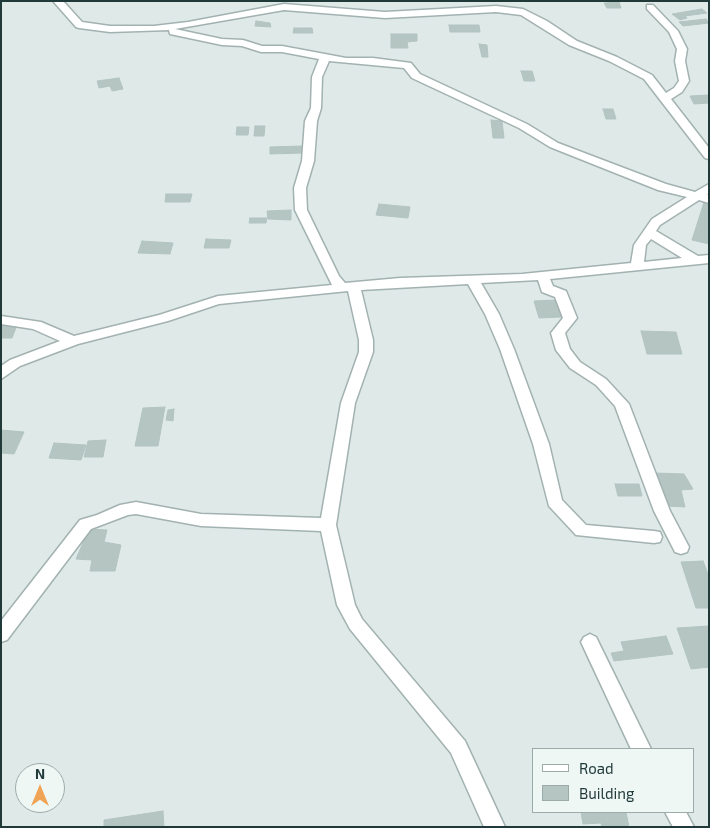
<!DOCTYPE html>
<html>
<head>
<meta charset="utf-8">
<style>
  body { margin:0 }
  #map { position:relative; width:710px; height:828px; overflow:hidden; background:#dfeae8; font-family:"Exo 2",sans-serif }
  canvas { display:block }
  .frame { position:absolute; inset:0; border:2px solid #203a3a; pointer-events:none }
  .legend { position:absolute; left:532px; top:748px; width:162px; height:65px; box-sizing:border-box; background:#eff7f5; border:1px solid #9cabaa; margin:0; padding:6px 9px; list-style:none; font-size:15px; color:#203a3a }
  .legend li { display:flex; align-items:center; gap:10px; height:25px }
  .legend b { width:25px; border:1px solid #9cabaa }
  .north { position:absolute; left:15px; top:763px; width:50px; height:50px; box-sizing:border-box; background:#eff7f5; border:1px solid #9cabaa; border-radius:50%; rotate:0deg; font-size:14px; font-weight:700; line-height:20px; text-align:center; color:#203a3a }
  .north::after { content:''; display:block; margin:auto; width:18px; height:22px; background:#f0a457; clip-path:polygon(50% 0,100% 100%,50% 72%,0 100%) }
</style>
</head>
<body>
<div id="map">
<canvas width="710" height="828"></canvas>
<div class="frame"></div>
<ul class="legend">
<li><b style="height:6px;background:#fff"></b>Road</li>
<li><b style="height:14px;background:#b4c5c2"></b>Building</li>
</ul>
<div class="north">N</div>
</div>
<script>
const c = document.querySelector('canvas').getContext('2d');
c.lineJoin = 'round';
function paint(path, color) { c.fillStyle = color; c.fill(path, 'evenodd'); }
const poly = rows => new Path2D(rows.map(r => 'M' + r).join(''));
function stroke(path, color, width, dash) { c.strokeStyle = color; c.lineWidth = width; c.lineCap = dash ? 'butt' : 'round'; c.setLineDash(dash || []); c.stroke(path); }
const building = poly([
  [619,2,621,8,607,8,604,3,619,2],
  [702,9,707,13,685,16,687,18,680,20,672,14,702,9],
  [706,19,709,23,683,26,679,22,706,19],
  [256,21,270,23,271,27,255,26,256,21],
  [449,25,479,25,480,32,450,32,449,25],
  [294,28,312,28,313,33,293,33,294,28],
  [391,34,417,34,417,41,407,42,408,48,391,48,391,34],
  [479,44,487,45,488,57,482,57,479,44],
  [521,71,532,71,535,81,524,81,521,71],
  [119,78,123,89,112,91,110,86,99,88,97,81,119,78],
  [709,95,709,103,694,104,690,96,709,95],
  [603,109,613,109,616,119,606,119,603,109],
  [491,120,502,121,504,138,493,138,491,120],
  [255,126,265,126,264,136,254,136,255,126],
  [237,127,249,127,248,135,236,135,237,127],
  [302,146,303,153,270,154,270,147,302,146],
  [166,194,192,194,190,202,165,202,166,194],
  [705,199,709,200,709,244,692,240,705,199],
  [379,204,410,207,408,218,376,215,379,204],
  [291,210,291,220,268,219,267,211,291,210],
  [250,218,267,218,266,223,249,223,250,218],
  [206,239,231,240,229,248,204,248,206,239],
  [142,241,173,243,170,254,138,253,142,241],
  [556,300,562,317,539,318,534,301,556,300],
  [1,325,17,325,12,338,1,338,1,325],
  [641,331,676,332,682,354,647,354,641,331],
  [165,407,158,446,135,446,143,408,165,407],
  [174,409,173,421,166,420,168,410,174,409],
  [1,430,24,432,14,454,1,453,1,430],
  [106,440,103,457,84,457,88,441,106,440],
  [54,443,86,445,81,460,49,458,54,443],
  [655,473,684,474,693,489,681,490,685,507,667,506,655,473],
  [615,484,639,484,642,496,618,496,615,484],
  [89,529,107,530,104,542,121,545,115,571,90,571,92,560,76,559,89,529],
  [703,561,709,577,709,608,696,608,681,562,703,561],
  [709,626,709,667,691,669,677,628,709,626],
  [666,636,673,654,614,661,611,653,624,651,621,642,666,636],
  [163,811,164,827,104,827,104,820,163,811],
  [581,812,626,812,629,827,602,827,601,823,583,824,581,812]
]);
paint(building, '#b4c5c2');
stroke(building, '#b2c4c1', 1);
const minor = poly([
  [53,1,63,1,82,22,110,26,154,26,188,22,284,4,385,12,496,6,523,9,547,21,577,41,617,57,652,75,666,93,674,88,679,81,675,61,677,49,669,32,647,9,647,5,653,5,678,31,687,49,685,61,689,81,682,92,671,99,709,148,709,159,705,158,644,79,609,61,569,45,521,15,496,12,385,18,284,10,175,29,222,39,243,40,262,46,282,46,346,58,373,58,411,63,420,74,527,124,558,143,666,184,695,192,709,184,709,193,707,195,709,195,709,203,699,200,660,225,656,231,698,256,709,255,709,263,550,279,553,286,566,291,577,318,565,333,570,349,580,362,606,379,629,404,670,511,689,547,687,552,681,554,675,552,654,511,615,406,596,385,570,368,556,350,551,333,563,318,555,297,542,292,538,280,481,283,499,314,514,349,549,444,562,500,586,525,654,531,660,532,662,537,660,542,654,543,576,535,549,506,533,444,500,349,485,314,468,284,361,290,373,340,373,352,355,403,336,525,355,605,362,619,465,741,505,827,484,827,451,753,350,629,337,605,321,531,201,526,136,514,128,515,91,529,7,640,1,642,1,621,80,520,97,515,120,505,136,502,201,514,321,518,341,403,359,352,359,340,348,291,219,304,168,321,78,344,20,366,1,379,1,366,10,360,60,341,33,329,1,324,1,316,41,322,74,336,159,315,218,296,332,285,295,210,294,188,302,161,305,121,311,108,312,77,319,59,282,52,261,52,242,46,222,45,170,34,169,30,110,32,79,28,76,27,53,1],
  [329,61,404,68,412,78,519,128,550,147,658,190,687,197,652,219,634,245,631,263,522,274,400,278,345,283,339,276,307,210,306,188,314,161,317,121,321,108,322,77,329,61],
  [651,239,682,258,644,262,646,245,651,239],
  [590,634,596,637,651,749,631,749,581,642,584,637,590,634],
  [665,812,686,812,694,827,673,827,665,812]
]);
stroke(minor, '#a2b2b0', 3);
paint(minor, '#fff');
</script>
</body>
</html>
